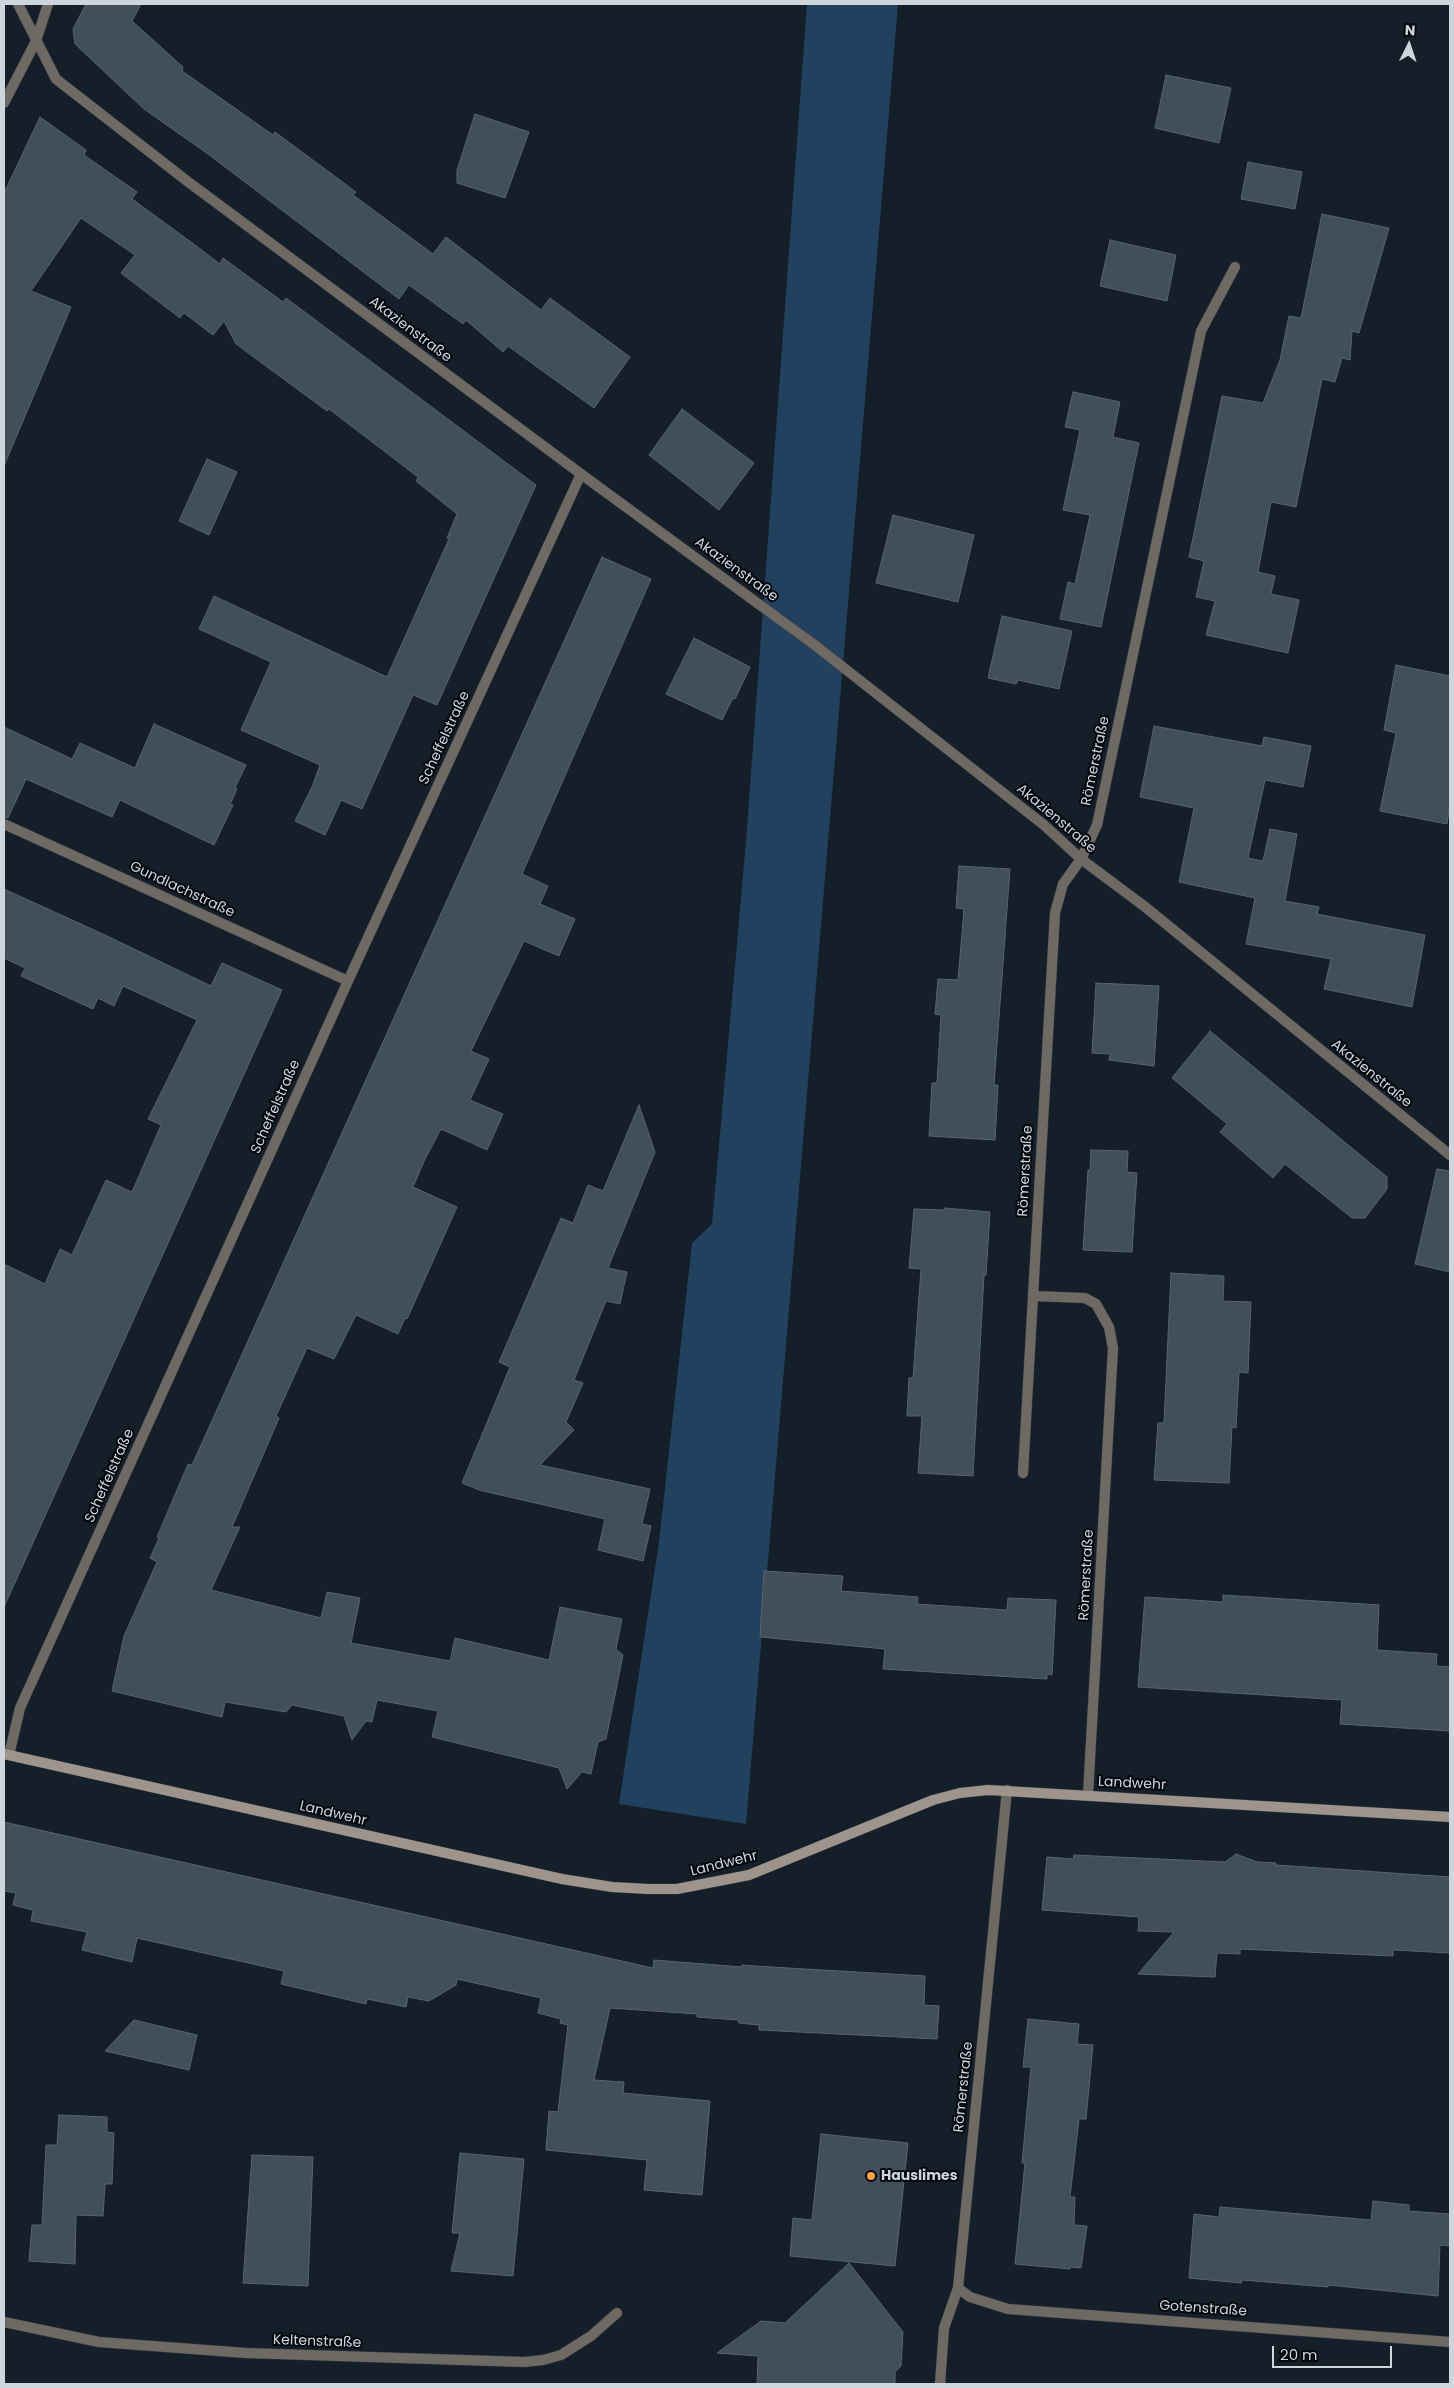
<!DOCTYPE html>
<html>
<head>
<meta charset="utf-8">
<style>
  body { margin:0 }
  #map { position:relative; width:1454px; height:2388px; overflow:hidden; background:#141f29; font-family:Poppins,sans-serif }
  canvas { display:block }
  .frame { position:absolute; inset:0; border:5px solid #ced5dd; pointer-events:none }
  .north { position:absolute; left:1384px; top:20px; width:50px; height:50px; -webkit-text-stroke:4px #05080d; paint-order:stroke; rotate:4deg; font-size:14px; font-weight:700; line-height:20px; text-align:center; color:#ced5dd }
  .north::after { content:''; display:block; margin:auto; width:18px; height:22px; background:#ced5dd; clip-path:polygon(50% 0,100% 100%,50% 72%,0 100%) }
  .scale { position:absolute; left:1272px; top:2346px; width:120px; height:22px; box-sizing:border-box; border:2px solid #ced5dd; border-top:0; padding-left:6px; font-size:15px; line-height:18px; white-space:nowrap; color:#ced5dd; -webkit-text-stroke:4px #05080d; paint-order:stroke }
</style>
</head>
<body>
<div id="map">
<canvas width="1454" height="2388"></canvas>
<div class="frame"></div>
<div class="north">N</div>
<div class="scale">20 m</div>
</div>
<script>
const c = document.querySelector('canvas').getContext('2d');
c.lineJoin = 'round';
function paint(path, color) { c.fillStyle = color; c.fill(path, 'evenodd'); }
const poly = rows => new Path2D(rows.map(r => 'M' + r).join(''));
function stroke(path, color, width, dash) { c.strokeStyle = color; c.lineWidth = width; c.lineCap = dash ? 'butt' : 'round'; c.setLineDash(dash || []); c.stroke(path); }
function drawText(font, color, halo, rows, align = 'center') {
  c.font = font + ' Poppins,sans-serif'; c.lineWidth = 4; c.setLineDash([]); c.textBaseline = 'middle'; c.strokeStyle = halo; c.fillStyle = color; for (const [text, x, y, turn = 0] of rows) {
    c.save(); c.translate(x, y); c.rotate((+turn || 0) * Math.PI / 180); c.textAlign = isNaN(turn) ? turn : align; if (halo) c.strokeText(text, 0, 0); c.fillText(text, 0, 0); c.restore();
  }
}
paint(poly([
  [807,4,898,4,746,1824,619,1804,659,1542,692,1243,712,1224,746,842]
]), '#22415f');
const building = poly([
  [86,4,141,4,132,21,183,67,182,71,273,135,275,132,356,192,353,195,433,254,446,237,541,310,550,298,630,357,594,408,508,346,503,352,466,320,463,324,409,285,399,299,208,154,144,109,75,44,73,29,86,4],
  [1166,75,1231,88,1219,143,1155,128,1166,75],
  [475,114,529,132,505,198,457,183,457,170,475,114],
  [40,117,86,150,84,155,137,192,132,199,191,242,220,264,223,258,283,302,286,298,536,485,437,705,413,695,362,809,341,800,325,835,295,821,312,787,320,765,241,730,271,662,199,629,214,596,387,677,449,539,447,538,457,514,416,481,418,477,329,409,327,411,236,344,224,321,213,335,184,313,180,318,121,273,135,255,81,218,31,291,71,307,4,466,4,193,40,117],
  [1248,162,1302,172,1295,209,1241,199,1248,162],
  [1322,214,1389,228,1359,333,1352,331,1350,360,1342,358,1335,382,1322,379,1296,507,1271,502,1258,572,1275,576,1271,594,1299,600,1288,653,1206,635,1215,601,1196,597,1204,561,1189,557,1222,396,1263,403,1280,360,1289,316,1301,318,1322,214],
  [1110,240,1176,255,1167,301,1100,286,1110,240],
  [1073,392,1120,402,1113,437,1139,443,1101,627,1060,619,1068,582,1075,584,1090,515,1063,510,1080,430,1065,427,1073,392],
  [682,409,754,463,719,510,649,455,682,409],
  [207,459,237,472,209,535,179,521,207,459],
  [893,515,974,535,958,602,876,583,893,515],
  [602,557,651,579,522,874,548,886,540,904,575,919,559,956,524,941,471,1051,489,1059,470,1100,503,1114,487,1150,441,1129,425,1159,413,1187,457,1207,407,1319,405,1318,398,1334,356,1315,334,1359,307,1348,276,1416,279,1418,232,1527,240,1527,211,1590,321,1618,327,1592,360,1598,351,1643,450,1661,455,1638,549,1660,560,1607,622,1619,616,1649,623,1655,616,1690,606,1739,598,1742,591,1774,582,1772,567,1789,559,1768,432,1737,438,1711,377,1700,372,1722,366,1721,352,1740,344,1716,292,1705,286,1712,225,1702,222,1717,112,1691,124,1636,157,1562,150,1558,159,1538,157,1537,188,1464,192,1465,602,557],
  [1002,616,1072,631,1059,689,1018,680,1016,684,988,678,1002,616],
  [694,638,750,667,735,699,733,698,722,720,666,694,694,638],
  [1396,665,1450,676,1450,805,1447,824,1380,811,1396,733,1384,730,1396,665],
  [154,724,246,765,235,788,237,789,230,804,233,805,214,845,120,800,112,817,26,779,8,818,4,817,4,727,72,759,80,743,135,768,154,724],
  [1154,726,1262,746,1264,737,1311,746,1303,787,1265,780,1248,858,1263,861,1270,829,1297,834,1285,901,1319,907,1317,914,1425,935,1412,1007,1324,989,1331,959,1246,944,1255,898,1179,882,1194,808,1140,797,1154,726],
  [959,866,1010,869,994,1085,998,1085,995,1140,929,1136,932,1083,937,1083,941,1015,935,1014,938,979,958,980,964,909,956,908,959,866],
  [4,889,105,935,211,986,222,963,282,990,4,1607,4,1264,45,1284,60,1249,72,1255,106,1180,132,1192,161,1125,148,1119,197,1020,123,986,114,1006,98,998,93,1009,21,976,25,968,4,958,4,889],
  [1096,983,1159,986,1154,1066,1109,1060,1110,1054,1092,1053,1096,983],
  [1210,1031,1387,1177,1387,1189,1365,1218,1352,1218,1285,1164,1273,1178,1220,1132,1227,1124,1172,1078,1210,1031],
  [639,1105,655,1152,608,1268,627,1272,620,1304,606,1301,574,1380,583,1383,566,1422,574,1430,540,1465,650,1489,642,1524,651,1526,643,1561,598,1550,605,1519,479,1490,462,1483,510,1367,499,1362,561,1218,573,1223,588,1185,603,1191,639,1105],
  [1091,1150,1128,1151,1127,1172,1137,1173,1132,1252,1083,1250,1088,1170,1090,1170,1091,1150],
  [1437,1169,1450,1171,1450,1272,1415,1264,1437,1169],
  [945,1208,990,1212,986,1275,984,1275,973,1476,918,1473,922,1416,907,1416,909,1378,913,1378,921,1269,909,1268,914,1209,945,1210,945,1208],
  [1171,1273,1224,1276,1223,1301,1251,1302,1248,1373,1239,1372,1236,1428,1232,1427,1229,1483,1154,1480,1158,1423,1164,1423,1171,1273],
  [764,1571,843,1576,841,1591,918,1597,917,1604,1007,1610,1008,1598,1056,1600,1052,1675,1047,1674,1047,1679,883,1669,885,1649,760,1637,764,1571],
  [1223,1595,1379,1605,1377,1650,1437,1654,1436,1666,1450,1667,1450,1731,1340,1724,1342,1700,1138,1687,1145,1597,1223,1602,1223,1595],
  [4,1822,653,1968,654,1960,742,1967,742,1965,754,1966,925,1976,924,2005,939,2006,937,2039,759,2030,759,2025,739,2023,738,2020,697,2017,697,2014,610,2008,594,2080,624,2082,623,2093,710,2101,702,2195,644,2190,647,2160,546,2150,549,2111,558,2112,568,2025,560,2023,561,2019,538,2013,541,1998,457,1979,456,1985,429,2001,408,1997,406,2007,367,1999,366,2004,281,1984,284,1971,137,1938,132,1962,82,1950,87,1932,31,1921,33,1910,13,1905,16,1893,4,1891,4,1822],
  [1236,1854,1257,1862,1276,1863,1276,1865,1450,1877,1450,1953,1393,1950,1393,1956,1240,1949,1240,1954,1217,1953,1215,1977,1138,1974,1174,1932,1138,1931,1139,1917,1042,1910,1047,1857,1073,1859,1074,1855,1225,1862,1236,1854],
  [1028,2019,1079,2024,1077,2044,1093,2045,1086,2119,1079,2119,1070,2197,1075,2197,1074,2225,1087,2226,1081,2268,1070,2267,1070,2269,1015,2264,1025,2163,1022,2163,1031,2067,1023,2067,1028,2019],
  [134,2020,197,2035,189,2070,105,2051,134,2020],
  [59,2115,107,2117,107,2132,114,2133,112,2184,105,2184,103,2216,76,2215,75,2264,29,2261,32,2225,42,2225,46,2145,57,2145,59,2115],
  [821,2134,908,2143,895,2266,790,2256,793,2218,812,2220,821,2134],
  [460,2153,524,2159,513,2276,451,2271,460,2233,452,2233,460,2153],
  [252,2155,313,2157,308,2286,243,2283,252,2155],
  [1373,2201,1409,2205,1409,2211,1450,2214,1450,2246,1440,2245,1438,2296,1328,2285,1328,2287,1242,2280,1241,2283,1189,2278,1194,2214,1219,2217,1220,2207,1371,2220,1373,2201],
  [849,2263,903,2332,901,2366,895,2372,895,2384,757,2384,758,2356,717,2353,761,2321,785,2323,849,2263]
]);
paint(building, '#424e5a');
stroke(building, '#576470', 1);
const street = poly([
  [18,4,56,79,187,181,581,474,816,646,1044,825,1081,859,1144,906,1450,1155],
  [4,103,36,41,48,4],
  [4,824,348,981],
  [1023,1473,1033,1296],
  [9,1755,20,1708,348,981,581,474],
  [1088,1795,1113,1348,1109,1327,1096,1304,1085,1298,1033,1296,1055,913,1063,884,1081,859,1097,825,1201,331,1235,267],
  [958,2288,970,2297,1008,2309,1450,2342],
  [4,2322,99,2342,246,2353,524,2362,543,2360,561,2355,591,2336,617,2313],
  [940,2384,944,2328,958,2288,1007,1790]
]);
const secondary = poly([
  [4,1754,562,1879,612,1887,648,1889,677,1889,749,1875,933,1800,960,1793,988,1790,1450,1817]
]);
stroke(street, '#323c46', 11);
stroke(secondary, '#323c46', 11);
stroke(street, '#6f6963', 10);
stroke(secondary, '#9e948b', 10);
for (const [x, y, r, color] of [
  [871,2176,5,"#f8a14a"]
]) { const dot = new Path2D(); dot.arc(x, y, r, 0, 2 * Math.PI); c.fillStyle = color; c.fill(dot); stroke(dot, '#05080d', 2); }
drawText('14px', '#ced5dd', '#05080d', [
  ["Akazienstraße",410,330,37],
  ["Akazienstraße",736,570,36],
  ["Scheffelstraße",445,738,-65],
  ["Römerstraße",1096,761,-78],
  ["Akazienstraße",1056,819,40],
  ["Gundlachstraße",182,890,25],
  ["Akazienstraße",1371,1074,39],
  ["Scheffelstraße",276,1107,-66],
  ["Römerstraße",1026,1171,-87],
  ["Scheffelstraße",110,1476,-66],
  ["Römerstraße",1087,1575,-87],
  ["Landwehr",1132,1784,3],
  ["Landwehr",333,1814,13],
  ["Landwehr",724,1864,-14],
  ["Römerstraße",964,2087,-84],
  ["Gotenstraße",1203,2309,4],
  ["Keltenstraße",317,2342,2]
]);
drawText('bold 14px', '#ced5dd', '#05080d', [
  ["Hauslimes",881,2176]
], 'left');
</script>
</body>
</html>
